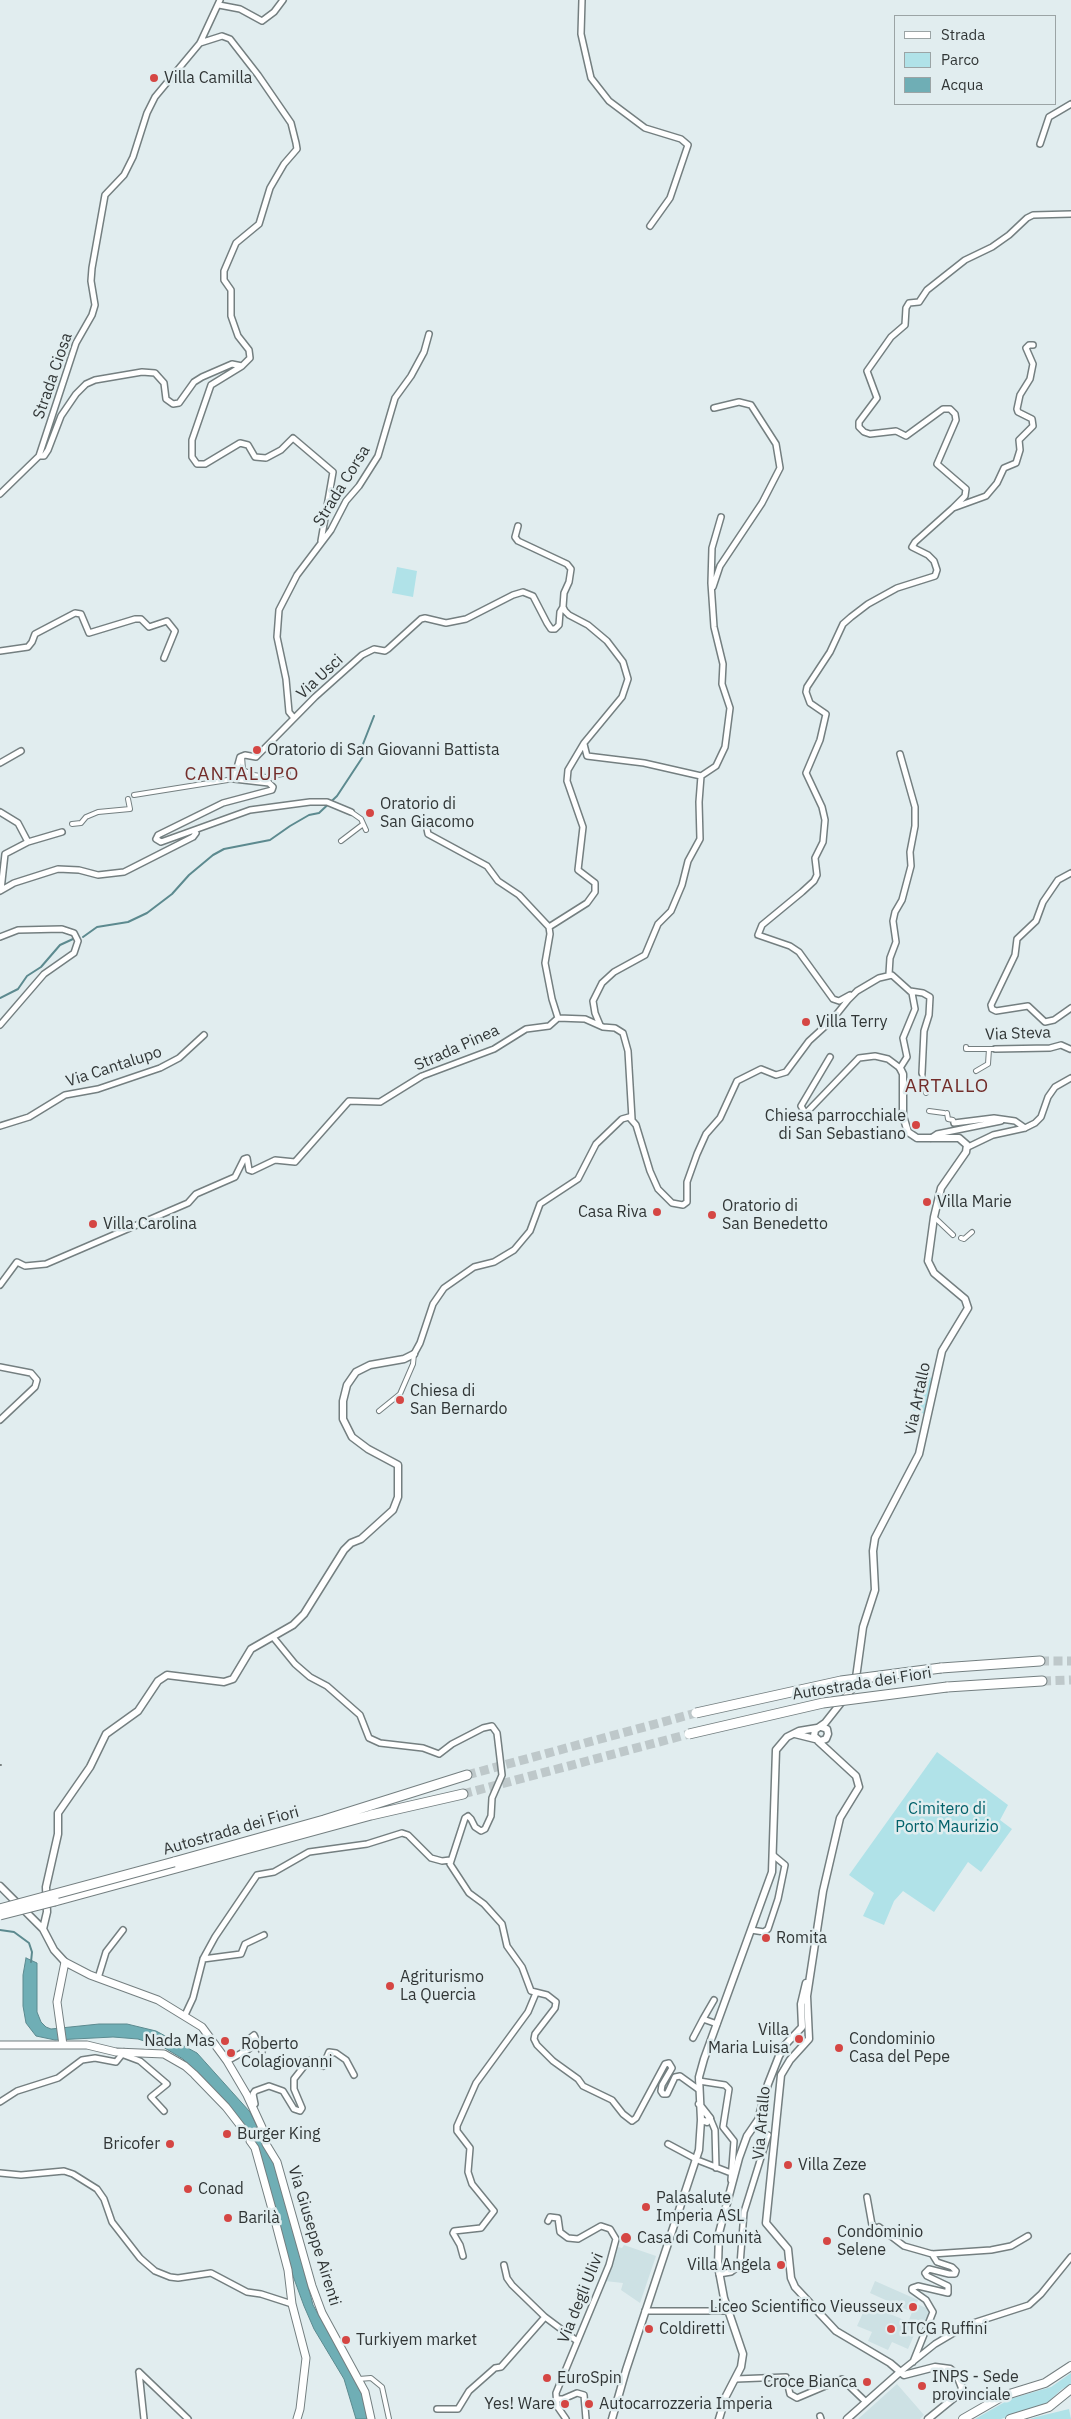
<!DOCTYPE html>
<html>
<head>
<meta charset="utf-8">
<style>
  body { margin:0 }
  #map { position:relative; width:1071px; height:2419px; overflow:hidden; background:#e1edef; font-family:"IBM Plex Sans",sans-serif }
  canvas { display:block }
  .legend { position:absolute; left:894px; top:15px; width:162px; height:90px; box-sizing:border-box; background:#e1edef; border:1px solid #9ba4a5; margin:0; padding:6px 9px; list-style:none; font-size:15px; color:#313636 }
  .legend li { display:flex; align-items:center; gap:10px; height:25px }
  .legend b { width:25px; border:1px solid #9ba4a5 }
</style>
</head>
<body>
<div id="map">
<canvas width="1071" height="2419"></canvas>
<ul class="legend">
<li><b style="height:6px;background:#fff"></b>Strada</li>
<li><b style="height:14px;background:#b0e2e8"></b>Parco</li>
<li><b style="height:14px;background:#6faeb5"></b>Acqua</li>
</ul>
</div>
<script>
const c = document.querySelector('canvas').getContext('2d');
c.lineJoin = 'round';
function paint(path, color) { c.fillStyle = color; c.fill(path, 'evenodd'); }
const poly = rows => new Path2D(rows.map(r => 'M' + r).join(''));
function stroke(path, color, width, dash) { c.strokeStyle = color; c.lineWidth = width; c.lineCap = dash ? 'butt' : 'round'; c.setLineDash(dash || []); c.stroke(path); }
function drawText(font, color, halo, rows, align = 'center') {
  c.font = font + ' "IBM Plex Sans",sans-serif'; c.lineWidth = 5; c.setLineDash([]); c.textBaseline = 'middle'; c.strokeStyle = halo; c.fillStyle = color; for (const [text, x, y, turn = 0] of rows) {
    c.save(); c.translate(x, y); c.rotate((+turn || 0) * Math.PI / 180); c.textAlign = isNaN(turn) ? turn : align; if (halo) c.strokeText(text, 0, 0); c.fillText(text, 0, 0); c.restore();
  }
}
paint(poly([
  [624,2245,656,2256,640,2303,621,2290,623,2283,605,2281,618,2247,622,2248],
  [875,2281,918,2300,917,2304,931,2310,923,2327,909,2320,912,2312,870,2293],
  [867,2304,918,2326,908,2349,892,2342,888,2350,868,2341,872,2332,857,2326],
  [897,2384,924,2415,920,2419,858,2419]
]), '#cde1e4');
paint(poly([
  [397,567,417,571,413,597,392,593],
  [920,1375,932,1378,925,1414,913,1410],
  [937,1752,1008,1805,1000,1820,1012,1829,981,1872,968,1862,934,1912,903,1891,894,1901,884,1925,863,1916,874,1893,849,1875],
  [1071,2373,1071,2385,1062,2389,1046,2404,1001,2419,975,2419,1010,2399,1051,2387],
  [1069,2409,1071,2419,1030,2419,1036,2417]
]), '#b0e2e8');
const water = poly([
  [26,1958,37,1963,37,2012,41,2022,46,2027,51,2029,99,2024,127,2024,156,2031,197,2053,250,2112,277,2168,313,2305,363,2394,369,2419,356,2419,344,2379,314,2329,304,2306,293,2276,260,2156,248,2129,203,2079,183,2059,163,2047,138,2039,113,2037,55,2040,36,2036,26,2023,23,2006,23,1975,26,1958]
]);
paint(water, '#6faeb5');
stroke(water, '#5c8a8f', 1);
stroke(poly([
  [83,937,97,927,128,922,147,913,172,894,189,875,213,855,224,849,270,840,290,826,309,815,319,813,337,796,364,755,363,744,374,716],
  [0,998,18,989,27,976,41,967,60,945,73,939],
  [0,1930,14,1932,29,1943,32,1952,31,1962]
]), '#5c8a8f', 2);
stroke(poly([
  [1040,1661,1071,1661],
  [1042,1681,1071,1680],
  [467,1775,696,1713],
  [463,1794,689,1734]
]), '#bec8ca', 9, [9, 4.5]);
const pedestrian = poly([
  [242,756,243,770,254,775,266,777,288,773],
  [134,795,234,779],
  [351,812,361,819,366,830],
  [72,824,81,823,86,817,98,812,130,809,128,799],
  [341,841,362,825],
  [966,1047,966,1049,995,1049],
  [976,1071,988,1064,989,1049],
  [922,1073,926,1093],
  [929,1111,944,1113],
  [947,1113,948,1119,953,1120,954,1123],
  [934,1217,953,1235],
  [961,1238,964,1239,972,1232],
  [379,1411,400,1394,413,1364,414,1354],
  [359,2379,371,2378,382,2387,389,2419]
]);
const minor = poly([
  [582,0,581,34,591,78,609,101,645,128,681,139,688,145,670,198,650,226],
  [219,5,240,9,262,21,274,12,283,0],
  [1040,144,1049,117,1071,104],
  [242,366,211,385,192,440,192,457,197,464,205,464,240,443,248,445,255,457,266,458,281,450,293,438,333,472,321,541],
  [39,456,44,456,48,450,61,416,76,394,86,384,95,380,142,372,155,373,164,383,166,399,173,404,179,403,194,382,202,377,232,364,242,366,250,358,249,350,238,336,231,316,231,290,224,280,224,271,236,243,259,224,270,188,284,164,297,149,296,143,291,123,258,75,230,39,222,36,200,43],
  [0,494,39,456,76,343,92,315,95,305,91,281,92,268,105,195,124,175,133,157,147,113,155,97,200,43,220,0],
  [953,508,965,496,966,489,937,464,956,420,955,414,950,409,943,409,906,436,896,431,870,434,864,432,859,427,859,422,877,398,867,371,891,337,905,325,906,308,909,303,919,302,927,290,965,260,992,247,1009,235,1027,218,1033,215,1071,214],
  [518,526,515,537,518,541,567,564,571,569,569,582,564,593,563,607,565,611,569,615,588,625,607,641,623,662,628,679,622,697,584,743,568,770,567,781,583,827,578,870,595,883,595,892,587,903,549,927],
  [713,587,720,566,762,503,780,468,776,444,751,405,739,402,714,408],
  [0,651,28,647,32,642,35,634,75,613,81,614,89,633,135,619,141,619,149,627,167,621,175,631,164,658],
  [294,718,289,712,286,679,277,637,279,610,297,575,331,530,346,501,359,486,378,456,395,398,411,376,424,352,429,334],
  [584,744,587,756,644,763,701,776],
  [0,763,21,751],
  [0,812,18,823,28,842],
  [351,812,327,802,310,802,250,810,161,842,156,839,158,835,223,803,272,790,273,787,269,783,234,779,240,757,245,755,256,757,315,697,362,655,374,649,385,651,388,649,421,619,425,618,446,623,466,619,513,595,523,592,533,596,547,623,551,629,555,629,559,625,560,612,563,607],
  [427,829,428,834,487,866,498,881,519,895,549,927],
  [1071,873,1058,880,1043,902,1036,921,1017,939,1015,955,991,1005,992,1009,996,1011,1028,1006,1045,1022,1054,1020,1071,1008],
  [1,890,5,854,28,842,62,832],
  [0,891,14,883,58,869,79,870,98,875,124,872,193,837,196,833,194,831],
  [549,927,550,934,545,963,552,999,558,1018,585,1019,603,1027,615,1028,623,1033,628,1051,632,1119],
  [0,937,18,930,62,929,74,933,78,941,74,953,44,974,0,1025],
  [889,974,890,958,896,942,893,921,895,912,902,900,911,866,910,852,915,826,915,807,900,754],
  [910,991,923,993,930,997,929,1015,924,1031,922,1073],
  [850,995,839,1001,833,999,799,952,790,946,758,935,762,925,802,892,814,881,817,875,815,858,823,842,825,820,822,807,806,773,820,740,826,714,810,703,806,692,807,687,830,652,843,624,851,617,868,604,897,588,935,576,937,570,934,561,928,555,912,547,915,542,953,508,986,496,997,483,1004,468,1016,463,1020,450,1019,440,1033,426,1032,419,1018,412,1017,409,1020,395,1030,379,1033,364,1026,348,1029,345,1033,345],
  [600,1025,595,1013,593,1001,602,983,614,972,645,955,658,924,671,911,682,885,688,861,700,839,699,802,701,776,716,766,725,747,730,708,722,684,723,664,714,627,711,583,712,548,721,517],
  [995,1049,1050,1048,1061,1045,1070,1049],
  [954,1123,994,1118,1015,1121,1025,1128],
  [0,1126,29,1117,65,1095,98,1089,160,1068,179,1058,204,1035],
  [931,1138,937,1134,1001,1121],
  [968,1147,993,1135,1025,1128,1035,1123,1041,1117,1048,1097,1055,1087,1071,1078],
  [0,1285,17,1262,25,1266,46,1264,188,1203,196,1194,235,1177,244,1159,247,1158,249,1170,252,1171,275,1160,295,1162,349,1101,380,1102,422,1076,494,1049,526,1029,549,1026,558,1018],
  [414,1354,420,1343,433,1304,444,1288,474,1267,494,1262,514,1250,530,1231,540,1204,578,1179,596,1144,622,1119,629,1117,636,1125,650,1171,658,1189,672,1203,683,1205,687,1202,687,1182,697,1154,706,1134,720,1118,737,1081,761,1069,776,1075,786,1072,809,1041,832,1020,848,1000,857,991,879,978,892,975,912,993,915,1009,903,1038,907,1057,900,1068,888,1059,875,1056,859,1058,807,1112,804,1111,801,1106,830,1057],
  [0,1367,31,1373,37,1380,35,1387,0,1420],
  [273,1637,295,1664,310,1677,327,1686,360,1715,369,1738,380,1743,423,1748,439,1754,452,1744,483,1728,492,1726,497,1733,502,1775,492,1798,491,1816,485,1829,481,1831,475,1827,471,1819,468,1816,465,1818,450,1864,469,1893,484,1904,502,1924,507,1946,522,1967,531,1991,547,1995,556,2002,555,2008,535,2034,534,2039,537,2045,553,2061,578,2079,583,2086,612,2100,623,2114,632,2121,636,2118,665,2064,669,2063,672,2068,662,2085,661,2091,663,2094,667,2094,675,2077,680,2076,698,2089],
  [751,1930,764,1932,768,1929,778,1899,785,1865,773,1855],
  [203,1959,241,1954,245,1944,264,1935],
  [98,1978,106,1952,123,1930],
  [714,2000,703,2019,717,2024],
  [185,2015,193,1998,203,1959,215,1937,257,1875,274,1872,309,1852,367,1844,402,1833,408,1835,431,1858,442,1861,450,1860],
  [693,2038,703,2019],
  [124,2055,140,2061,167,2084,151,2097,164,2111],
  [227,2061,249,2049,249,2039,254,2035,262,2051],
  [699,2081,725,2085,729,2089,723,2127,734,2141,731,2180],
  [0,2102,17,2091,58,2078,82,2060,95,2058,116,2062,124,2052],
  [252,2106,255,2104,253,2094,255,2091,269,2086,283,2091,294,2109,300,2111,302,2108,294,2089,294,2079,309,2060,323,2066,329,2052,336,2053,346,2060,354,2075],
  [710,2118,715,2130,716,2168],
  [668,2144,696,2159],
  [700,2161,731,2173],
  [0,2173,21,2175,64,2171,73,2174,97,2189,104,2199,112,2222,140,2258,155,2271,170,2277,178,2278,211,2273,247,2292,261,2294,292,2304],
  [867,2197,872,2225,884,2234],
  [548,2221,550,2217,558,2218,560,2232,568,2238,578,2239,601,2226,610,2229,616,2239,609,2265,556,2393,557,2406,566,2419],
  [879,2227,904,2246,932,2254,991,2250,1011,2246,1028,2236],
  [463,2256,460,2245,453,2233,454,2231,481,2228,494,2211,472,2184,468,2172,470,2148,457,2131,457,2126,476,2083,528,2012,536,1993],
  [504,2265,507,2278,512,2285,545,2317,577,2341],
  [719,2274,731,2272,740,2265,744,2212,768,2135],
  [645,2311,729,2311],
  [913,2362,933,2312,926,2300,912,2290,912,2288,918,2286,948,2293,948,2286,927,2276,925,2273,929,2269,949,2274,955,2274,956,2271,952,2267,937,2262,932,2254],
  [139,2372,188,2419],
  [139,2372,144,2419],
  [900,2372,935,2344,967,2325,1029,2305,1041,2294,1071,2257],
  [736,2379,786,2377,790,2394,797,2398,842,2379,866,2402],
  [556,2399,563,2399,577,2393,584,2395,586,2419],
  [437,2409,458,2409,469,2391,495,2368,501,2367,545,2317],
  [820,2416,821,2419]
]);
const tertiary = poly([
  [821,1727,827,1729,828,1734,826,1739,820,1741,814,1736,815,1730,825,1723,855,1685,863,1627,875,1590,873,1551,875,1538,919,1454,942,1351,968,1308,965,1299,934,1273,928,1261,934,1217,941,1188,966,1152,967,1145,959,1138,917,1138,908,1132,903,1116,903,1074,900,1068],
  [795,1734,815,1739],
  [818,1741,856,1776,859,1787,840,1818,823,1891,807,1996,809,2039,790,2060,781,2075,766,2223,788,2249,791,2278,795,2287,836,2331,890,2363,904,2375,935,2367,950,2369,957,2375,962,2388,960,2393,928,2419],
  [0,1886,43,1929,54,1950,65,1962],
  [43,1929,47,1912,46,1887,58,1834,58,1813,90,1767,106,1734,138,1711,158,1681,167,1675,224,1682,233,1679,251,1649,293,1625,304,1614,344,1550,351,1543,361,1539,393,1510,398,1497,398,1465,368,1449,352,1437,343,1419,343,1401,347,1385,356,1372,370,1365,404,1359,414,1354],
  [699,2104,710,2118,707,2122,701,2120],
  [612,2419,626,2370,699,2150,701,2120,699,2077,704,2059,772,1872,776,1750,787,1737,799,1731,817,1728],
  [719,2419,726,2396,741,2367,743,2354,724,2298,718,2266,719,2233,739,2158,747,2136,758,2120,768,2084,779,2056,785,2045,802,2027,801,2004,806,1983],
  [847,2419,900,2372]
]);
const secondary = poly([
  [0,2045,87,2045,116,2052,164,2054,185,2066,194,2074,226,2107,250,2138],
  [63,2045,57,2002,65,1962,90,1975,158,2000,202,2027,227,2061,247,2095,265,2134],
  [259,2131,253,2133,250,2141,255,2148,272,2209,288,2270,292,2304,306,2358,300,2409,297,2419],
  [266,2144,277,2162,312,2286,322,2313,365,2392,371,2419]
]);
const primary = poly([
  [963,2419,1003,2396,1045,2383,1071,2366],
  [1010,2419,1049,2407,1071,2389]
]);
const motorway = poly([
  [941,1668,1040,1661],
  [947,1687,1042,1681],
  [174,1862,324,1820,467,1775],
  [55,1901,371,1815,463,1794]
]);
stroke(pedestrian, '#747f80', 6);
stroke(minor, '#747f80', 8);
stroke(tertiary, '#747f80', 9);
stroke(secondary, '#747f80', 9);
stroke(primary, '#747f80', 10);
stroke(motorway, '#747f80', 11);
stroke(pedestrian, '#fff', 4);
stroke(minor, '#fff', 5);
stroke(tertiary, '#fff', 6);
stroke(secondary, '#fff', 7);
stroke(primary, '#fff', 8);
stroke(motorway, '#fff', 9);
stroke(poly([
  [0,1765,1,1765]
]), '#7a8282', 2);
const motorwayBridge = poly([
  [696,1713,841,1681,941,1668],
  [689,1734,823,1703,947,1687],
  [0,1909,174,1862],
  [0,1915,55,1901]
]);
stroke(motorwayBridge, '#747f80', 11, []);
stroke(motorwayBridge, '#fff', 9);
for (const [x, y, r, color] of [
  [154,78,5,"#d54643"],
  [257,750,5,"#d54643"],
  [370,813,5,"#d54643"],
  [806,1022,5,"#d54643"],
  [916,1125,5,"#d54643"],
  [927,1202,5,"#d54643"],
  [657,1212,5,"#d54643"],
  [712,1215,5,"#d54643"],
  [93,1224,5,"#d54643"],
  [400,1400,5,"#d54643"],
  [766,1938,5,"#d54643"],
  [390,1986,5,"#d54643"],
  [799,2039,5,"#d54643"],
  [225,2041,5,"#d54643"],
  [839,2048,5,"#d54643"],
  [231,2053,5,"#d54643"],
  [227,2134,5,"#d54643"],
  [170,2144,5,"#d54643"],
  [788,2165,5,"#d54643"],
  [188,2189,5,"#d54643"],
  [646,2207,5,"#d54643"],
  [228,2218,5,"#d54643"],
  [626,2238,6,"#d54643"],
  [827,2241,5,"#d54643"],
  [781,2265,5,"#d54643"],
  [913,2307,5,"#d54643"],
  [649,2329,5,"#d54643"],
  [891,2329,5,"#d54643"],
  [346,2340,5,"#d54643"],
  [547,2378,5,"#d54643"],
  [867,2382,5,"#d54643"],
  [922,2386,5,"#d54643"],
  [565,2404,5,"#d54643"],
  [589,2404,5,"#d54643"]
]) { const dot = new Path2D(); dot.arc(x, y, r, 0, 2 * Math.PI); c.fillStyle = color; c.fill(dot); stroke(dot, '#e1edef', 2); }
drawText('16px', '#313636', '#e1edef', [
  ["Villa Camilla",164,78],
  ["Oratorio di San Giovanni Battista",267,750],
  ["Oratorio di",380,804],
  ["San Giacomo",380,822],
  ["Villa Terry",816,1022],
  ["Chiesa parrocchiale",906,1116,"right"],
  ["di San Sebastiano",906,1134,"right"],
  ["Villa Marie",937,1202],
  ["Oratorio di",722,1206],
  ["San Benedetto",722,1224],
  ["Casa Riva",647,1212,"right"],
  ["Villa Carolina",103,1224],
  ["Chiesa di",410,1391],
  ["San Bernardo",410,1409],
  ["Romita",776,1938],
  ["Agriturismo",400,1977],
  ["La Quercia",400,1995],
  ["Villa",789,2030,"right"],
  ["Maria Luisa",789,2048,"right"],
  ["Condominio",849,2039],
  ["Casa del Pepe",849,2057],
  ["Nada Mas",215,2041,"right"],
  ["Roberto",241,2044],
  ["Colagiovanni",241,2062],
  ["Burger King",237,2134],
  ["Bricofer",160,2144,"right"],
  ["Villa Zeze",798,2165],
  ["Conad",198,2189],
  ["Palasalute",656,2198],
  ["Imperia ASL",656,2216],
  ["Barilà",238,2218],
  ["Condominio",837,2232],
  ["Selene",837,2250],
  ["Casa di Comunità",637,2238],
  ["Villa Angela",771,2265,"right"],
  ["Liceo Scientifico Vieusseux",903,2307,"right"],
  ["Coldiretti",659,2329],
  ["ITCG Ruffini",901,2329],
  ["Turkiyem market",356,2340],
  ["INPS - Sede",932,2377],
  ["provinciale",932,2395],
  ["EuroSpin",557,2378],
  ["Croce Bianca",857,2382,"right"],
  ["Yes! Ware",555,2404,"right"],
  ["Autocarrozzeria Imperia",599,2404]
], 'left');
drawText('16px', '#313636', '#e1edef', [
  ["Strada Ciosa",53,376,-71],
  ["Strada Corsa",342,486,-58],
  ["Via Usci",320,677,-43],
  ["Via Steva",1018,1034,-2],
  ["Strada Pinea",457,1048,-24],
  ["Via Cantalupo",114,1067,-18],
  ["Via Artallo",918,1399,-78],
  ["Autostrada dei Fiori",862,1684,-9],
  ["Autostrada dei Fiori",231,1831,-16],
  ["Via Artallo",762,2123,-85],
  ["Via Giuseppe Airenti",314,2236,73],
  ["Via degli Ulivi",581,2298,-68]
]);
drawText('16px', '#02616a', '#e1edef', [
  ["Cimitero di",947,1809],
  ["Porto Maurizio",947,1827]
]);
c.letterSpacing = '1px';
drawText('19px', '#732d2a', '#e1edef', [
  ["CANTALUPO",242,775],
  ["ARTALLO",947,1087]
]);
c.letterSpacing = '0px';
</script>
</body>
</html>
